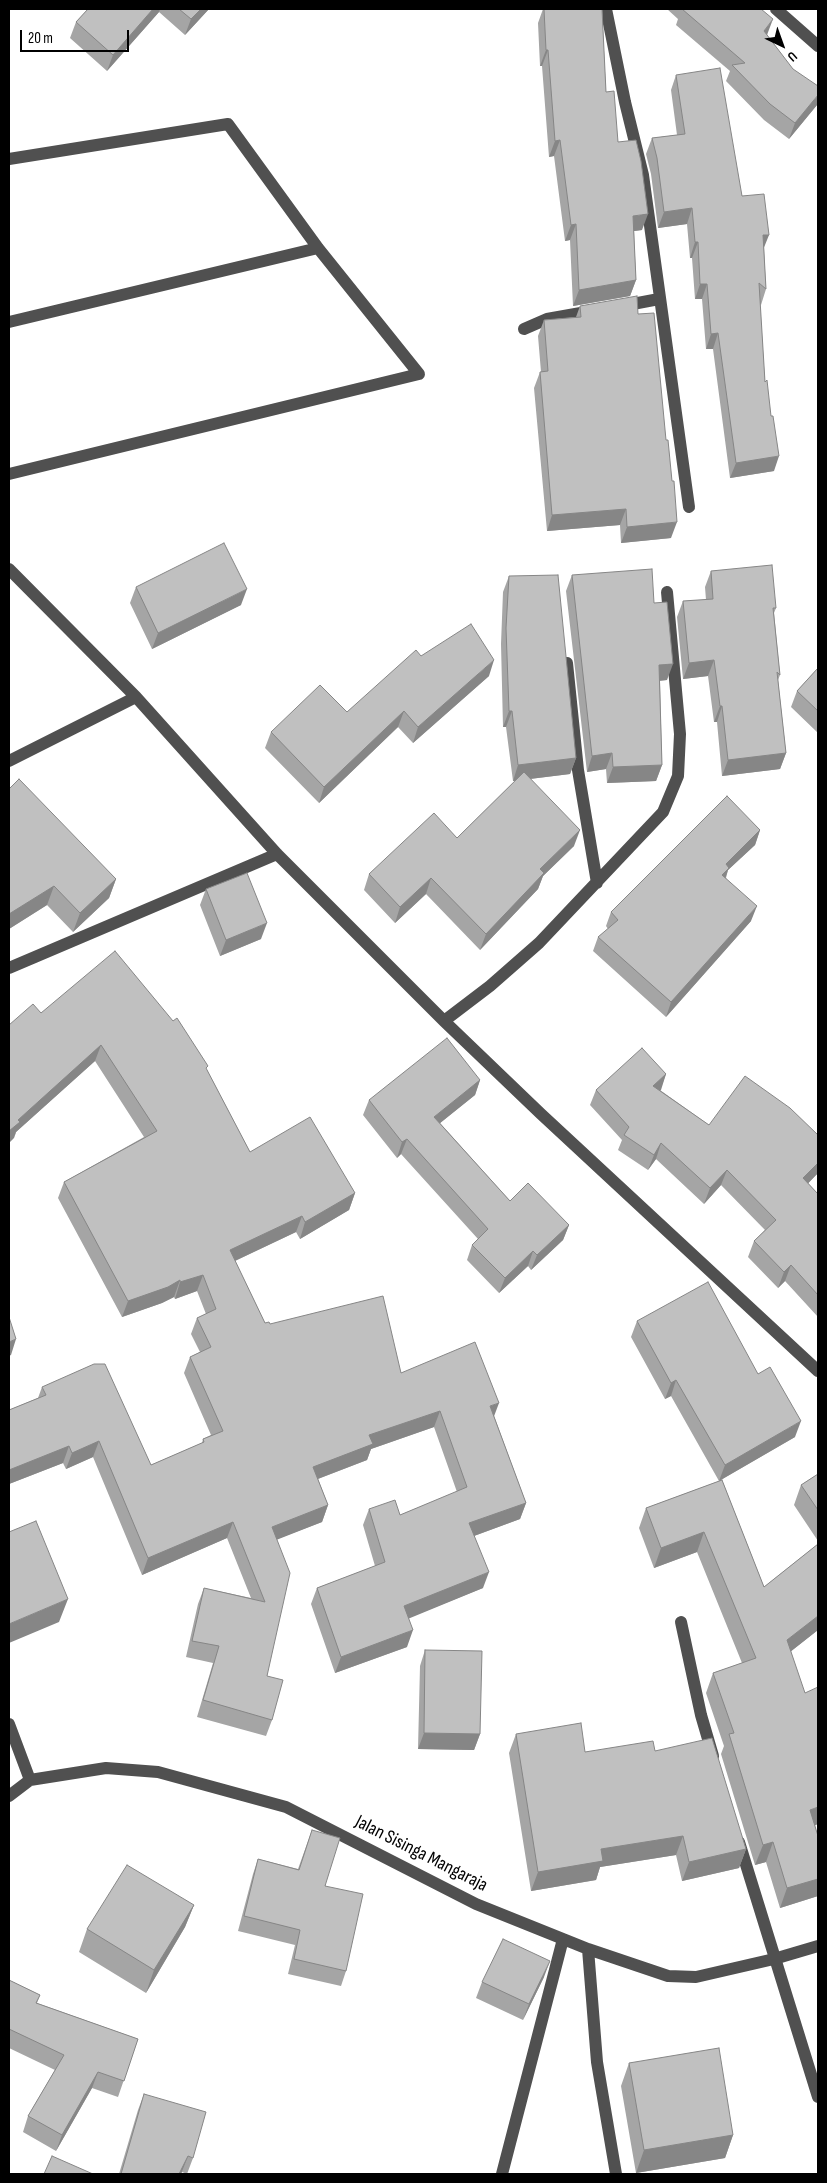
<!DOCTYPE html>
<html>
<head>
<meta charset="utf-8">
<style>
  body { margin:0 }
  #map { position:relative; width:827px; height:2183px; overflow:hidden; background:#fff; font-family:"Sofia Sans Condensed",sans-serif }
  canvas { display:block }
  .frame { position:absolute; inset:0; border:10px solid #000; pointer-events:none }
  .north { position:absolute; left:757px; top:20px; width:50px; height:50px; -webkit-text-stroke:4px #fff; paint-order:stroke; rotate:138deg; font-size:14px; font-weight:700; line-height:20px; text-align:center; color:#000 }
  .north::after { content:''; display:block; margin:auto; width:18px; height:22px; background:#000; clip-path:polygon(50% 0,100% 100%,50% 72%,0 100%) }
  .scale { position:absolute; left:20px; top:30px; width:109px; height:22px; box-sizing:border-box; border:2px solid #000; border-top:0; padding-left:6px; font-size:15px; line-height:18px; white-space:nowrap; color:#000; -webkit-text-stroke:4px #fff; paint-order:stroke }
</style>
</head>
<body>
<div id="map">
<canvas width="827" height="2183"></canvas>
<div class="frame"></div>
<div class="north">U</div>
<div class="scale">20 m</div>
</div>
<script>
const ctx = document.querySelector('canvas').getContext('2d');
ctx.lineJoin = 'round';
const shape = rows => new Path2D(rows.map(r => 'M' + r).join(''));
function stroke(path, color, width, dash) { ctx.strokeStyle = color; ctx.lineWidth = width; ctx.lineCap = dash ? 'butt' : 'round'; ctx.setLineDash(dash || []); ctx.stroke(path); }
function fill(path, color) { ctx.fillStyle = color; ctx.fill(path, 'evenodd'); }
function write(font, color, halo, rows, align = 'center') {
  ctx.font = font + ' "Sofia Sans Condensed",sans-serif'; ctx.lineWidth = 4; ctx.setLineDash([]); ctx.textBaseline = 'middle'; ctx.strokeStyle = halo; ctx.fillStyle = color; for (const [text, x, y, turn = 0] of rows) {
    ctx.save(); ctx.translate(x, y); ctx.rotate((+turn || 0) * Math.PI / 180); ctx.textAlign = isNaN(turn) ? turn : align; if (halo) ctx.strokeText(text, 0, 0); ctx.fillText(text, 0, 0); ctx.restore();
  }
}
stroke(shape([
  [606,9,625,102,643,175,689,507],
  [776,9,818,46],
  [9,159,228,124,318,248,419,374,9,474],
  [622,306,659,299],
  [9,322,318,248],
  [524,329,547,319,592,311],
  [9,569,136,697,277,854,444,1021,541,1114,818,1371],
  [567,663,578,770,597,883],
  [9,761,136,697],
  [9,968,277,854],
  [444,1021,490,986,539,943,663,812,678,776,680,734,667,592],
  [681,1622,701,1715,713,1756],
  [9,1724,30,1780],
  [9,1796,30,1780,106,1768,158,1772,286,1807,476,1904,588,1949,668,1976,696,1977,774,1959,818,1946],
  [739,1842,818,2097],
  [588,1949,597,2062,616,2174],
  [502,2174,563,1939]
]), '#505050', 12);
fill(shape([
  [88,9,209,9,185,35,159,12,107,71,70,38,76,22],
  [543,9,602,9,606,92,618,142,642,230,634,231,636,280,630,296,573,306,570,240,565,241,554,156,549,157,542,66,540,66,538,23],
  [667,9,761,9,767,35,817,105,789,139,764,120,726,81,730,71,676,25,678,19],
  [676,75,742,196,764,248,766,289,761,305,760,304,765,382,774,471,730,478,713,349,706,349,702,299,695,299,692,258,690,258,687,224,658,228,651,174,646,154,652,138,677,135,671,90],
  [580,306,638,314,671,538,621,543,620,525,547,531,534,388,540,372,541,372,538,336,544,320,576,317],
  [711,571,776,608,774,613,780,675,778,680,786,753,780,769,722,776,717,722,714,722,708,676,683,679,677,617,683,601,706,600,705,587],
  [572,575,654,603,667,680,660,681,662,765,656,781,607,783,606,769,587,772,566,591],
  [509,576,576,758,570,774,530,779,574,846,543,876,538,889,480,950,426,894,395,923,364,890,369,874,457,838,515,781,513,781,506,727,503,727,501,644,503,592],
  [136,587,241,605,152,649,130,603],
  [421,656,489,676,413,743,398,727,319,803,265,748,271,732,347,712],
  [818,668,818,733,791,707,797,691],
  [9,789,116,879,109,898,73,932,47,905,9,929],
  [760,830,755,845,728,870,726,878,751,921,666,1017,593,951,598,937,608,929,606,926,611,912],
  [206,889,261,939,220,956,200,905],
  [41,1013,207,1070,250,1152,355,1193,349,1210,300,1239,296,1232,235,1261,265,1323,270,1324,401,1373,494,1416,526,1503,520,1519,474,1536,483,1588,408,1618,407,1647,335,1673,311,1604,317,1588,375,1566,363,1525,369,1509,400,1515,457,1492,434,1427,371,1449,367,1460,318,1479,328,1505,322,1522,277,1539,267,1676,272,1720,266,1736,197,1717,213,1663,186,1657,198,1604,204,1588,251,1598,227,1538,142,1575,93,1457,66,1469,63,1463,9,1484,9,1410,38,1398,42,1387,151,1465,202,1443,203,1439,211,1435,184,1373,190,1357,200,1352,191,1334,197,1318,206,1314,197,1291,175,1299,174,1297,162,1303,122,1317,58,1198,64,1182,144,1137,95,1061,16,1132,14,1138],
  [666,1074,660,1090,709,1125,818,1135,818,1173,808,1183,818,1194,818,1317,785,1281,778,1288,748,1257,754,1241,765,1230,721,1185,704,1204,656,1159,648,1170,618,1150,622,1140,590,1105,596,1090],
  [480,1080,475,1095,440,1123,510,1201,569,1225,563,1240,531,1270,528,1266,499,1293,467,1260,472,1245,478,1239,401,1154,397,1158,363,1115,369,1100],
  [637,1321,795,1437,719,1481,671,1396,665,1399,631,1337],
  [818,1474,818,1541,794,1505,801,1485],
  [722,1480,764,1587,818,1544,818,1630,791,1651,815,1826,818,1836,818,1896,780,1908,766,1862,755,1865,721,1754,724,1746,706,1693,713,1673,742,1663,697,1552,654,1568,639,1528,646,1508],
  [425,1650,480,1734,474,1750,418,1749,420,1666],
  [516,1734,585,1752,655,1751,746,1849,739,1868,682,1881,676,1855,600,1867,596,1880,531,1891,509,1753],
  [312,1830,346,1971,341,1986,288,1974,295,1945,238,1931,253,1874,258,1859,298,1869],
  [194,1905,185,1927,146,1993,79,1952,87,1929],
  [544,1977,523,2020,476,1998,482,1982],
  [9,1980,40,1995,37,2003,138,2039,118,2097,92,2088,56,2151,23,2132,28,2116,55,2070,9,2048],
  [629,2063,733,2135,725,2158,636,2173,621,2086],
  [144,2094,193,2158,187,2174,182,2172,181,2174,119,2174,138,2110]
]), '#a5a5a5');
fill(shape([
  [153,9,160,9,159,12,107,71,113,55],
  [201,9,209,9,185,35,191,19],
  [773,19,767,35,764,31],
  [546,50,548,50,542,66,540,66],
  [818,95,818,102,817,105,789,139,795,123],
  [560,140,554,156,549,157,555,141],
  [692,208,687,224,658,228,664,212],
  [648,214,642,230,627,232,633,216],
  [576,224,570,240,565,241,571,225],
  [763,235,769,235,763,250],
  [695,242,698,242,692,258,690,258],
  [636,280,630,296,573,306,579,290],
  [700,284,707,284,702,299,695,299],
  [718,333,713,349,706,349,711,334],
  [779,456,774,471,730,478,736,463],
  [626,509,620,525,547,531,552,515],
  [677,522,671,538,621,543,627,527],
  [247,589,241,605,152,649,158,633],
  [494,660,489,676,413,743,418,727],
  [714,660,708,676,683,679,689,663],
  [673,664,667,680,653,681,659,665],
  [720,706,722,706,717,722,714,722],
  [404,711,398,727,319,803,324,787],
  [509,711,512,711,506,727,503,727],
  [612,753,606,769,587,772,592,756],
  [786,753,780,769,722,776,728,760],
  [576,758,570,774,513,781,518,765],
  [662,765,656,781,607,783,613,767],
  [580,830,574,846,543,876,538,889,480,950,486,934,540,869],
  [760,830,755,845,728,870,724,882,717,889,726,864],
  [431,878,426,894,395,923,400,907],
  [116,879,109,898,73,932,80,913],
  [54,886,47,905,9,929,9,914],
  [757,906,751,921,666,1017,671,1002],
  [267,923,261,939,220,956,226,940],
  [101,1045,95,1061,16,1132,14,1138,9,1143,9,1131,18,1120],
  [666,1074,661,1090,648,1101,653,1086],
  [480,1080,475,1095,429,1132,434,1117],
  [407,1139,401,1154,397,1158,402,1142],
  [661,1143,656,1159,648,1170,654,1155],
  [818,1163,818,1173,798,1194,803,1178],
  [727,1170,721,1185,704,1204,710,1188],
  [355,1193,349,1210,300,1239,305,1222],
  [302,1216,296,1232,224,1266,230,1250],
  [569,1225,563,1240,531,1270,537,1255],
  [533,1251,528,1266,499,1293,505,1278],
  [791,1265,785,1281,778,1288,784,1272],
  [203,1275,197,1291,175,1299,180,1282],
  [180,1280,174,1297,162,1303,122,1317,128,1301],
  [16,1339,11,1355,9,1356,9,1342],
  [676,1380,671,1396,665,1399,671,1383],
  [499,1403,493,1419,490,1406],
  [440,1411,434,1427,371,1449,367,1460,307,1483,313,1467,369,1435],
  [801,1421,795,1437,719,1481,725,1465],
  [99,1441,93,1457,66,1469,72,1453],
  [69,1446,63,1463,9,1484,9,1470],
  [526,1503,520,1519,463,1540,469,1523],
  [328,1505,322,1522,266,1544,272,1527],
  [233,1522,227,1538,142,1575,148,1558],
  [704,1532,697,1552,654,1568,661,1548],
  [489,1572,483,1588,398,1623,404,1606],
  [68,1599,59,1622,9,1643,9,1624],
  [818,1616,818,1630,780,1660,787,1640],
  [413,1630,407,1647,335,1673,341,1657],
  [424,1733,480,1734,474,1750,418,1749],
  [818,1807,818,1824,803,1831,810,1810],
  [683,1836,676,1855,600,1867,596,1880,531,1891,538,1872,601,1849],
  [773,1842,766,1862,755,1865,763,1845],
  [746,1849,739,1868,682,1881,689,1862],
  [818,1879,818,1896,780,1908,787,1888],
  [194,1905,185,1927,146,1993,154,1970],
  [550,1961,544,1977,523,2020,529,2004],
  [98,2072,92,2088,56,2151,62,2135],
  [733,2135,725,2158,636,2173,644,2150],
  [188,2156,181,2174,179,2174]
]), '#868686');
const building = shape([
  [88,9,153,9,113,55,76,22,88,9],
  [179,9,201,9,191,19,179,9],
  [544,9,602,9,606,92,614,91,618,142,636,140,641,161,648,214,633,216,636,280,579,290,576,224,571,225,560,140,555,141,548,50,546,50,544,9],
  [682,9,761,9,773,19,764,31,793,69,818,86,818,95,795,123,770,104,732,65,745,63,682,9],
  [720,68,742,196,764,194,769,235,763,235,766,289,759,283,765,382,767,380,771,416,773,416,779,456,736,463,718,333,711,334,707,284,700,284,698,242,695,242,692,208,664,212,657,158,652,138,685,134,676,75,720,68],
  [637,296,638,314,654,313,666,440,668,440,672,481,674,481,677,522,627,527,626,509,552,515,540,372,548,371,544,320,581,317,580,306,637,296],
  [224,543,247,589,158,633,136,587,224,543],
  [772,565,776,608,773,608,780,675,777,672,786,753,728,760,722,706,720,706,714,660,689,663,683,601,713,599,711,571,772,565],
  [652,569,654,603,667,602,673,664,659,665,662,765,613,767,612,753,592,756,572,575,652,569],
  [558,575,576,758,518,765,512,711,509,711,506,628,509,576,558,575],
  [471,624,494,660,418,727,404,711,324,787,271,732,320,685,347,712,416,650,421,656,471,624],
  [818,668,818,711,797,691,818,668],
  [524,772,580,830,540,869,544,873,486,934,431,878,400,907,369,874,434,813,457,838,524,772],
  [19,779,116,879,80,913,54,886,9,914,9,789,19,779],
  [727,796,760,830,726,864,729,868,722,875,757,906,671,1002,598,937,618,920,611,912,727,796],
  [247,873,267,923,226,940,206,889,247,873],
  [115,951,173,1021,177,1018,208,1066,206,1068,250,1152,310,1117,355,1193,305,1222,302,1216,230,1250,265,1323,269,1322,270,1324,383,1296,401,1373,475,1342,499,1403,490,1406,526,1503,469,1523,489,1572,404,1606,413,1630,341,1657,317,1588,385,1562,369,1509,395,1500,400,1515,467,1487,440,1411,369,1435,373,1444,313,1467,328,1505,272,1527,290,1573,267,1676,283,1680,272,1720,203,1700,219,1646,192,1641,204,1588,265,1602,233,1522,148,1558,99,1441,72,1453,69,1446,9,1470,9,1410,46,1395,42,1387,94,1364,105,1364,151,1465,204,1442,203,1439,223,1431,190,1357,211,1347,197,1318,216,1309,203,1275,180,1282,180,1280,168,1287,128,1301,64,1182,157,1131,101,1045,18,1120,20,1122,9,1131,9,1025,33,1004,41,1013,115,951],
  [447,1038,480,1080,434,1117,510,1201,528,1183,569,1225,537,1255,533,1251,505,1278,472,1245,488,1229,407,1139,402,1142,369,1100,447,1038],
  [642,1048,666,1074,653,1086,709,1125,745,1076,790,1108,818,1135,818,1163,803,1178,818,1194,818,1295,791,1265,784,1272,754,1241,776,1220,727,1170,710,1188,661,1143,654,1155,624,1135,629,1127,596,1090,642,1048],
  [708,1282,758,1374,770,1367,801,1421,725,1465,676,1380,671,1383,637,1321,708,1282],
  [9,1317,16,1339,9,1342,9,1317],
  [818,1474,818,1510,801,1485,818,1474],
  [722,1480,764,1587,818,1544,818,1616,787,1640,805,1693,818,1687,818,1807,810,1810,818,1836,818,1879,787,1888,773,1842,763,1845,729,1734,734,1733,713,1673,756,1658,704,1532,661,1548,646,1508,722,1480],
  [36,1521,68,1599,9,1624,9,1532,36,1521],
  [425,1650,482,1651,480,1734,424,1733,425,1650],
  [581,1723,585,1752,653,1741,655,1751,712,1738,746,1849,689,1862,683,1836,601,1849,603,1861,538,1872,516,1734,581,1723],
  [312,1830,340,1838,325,1886,363,1894,346,1971,294,1959,300,1930,244,1916,258,1859,299,1870,312,1830],
  [127,1865,194,1905,154,1970,87,1929,127,1865],
  [503,1939,550,1961,529,2004,482,1982,503,1939],
  [9,1980,40,1995,36,2003,138,2039,124,2081,98,2072,62,2135,28,2116,64,2055,9,2029,9,1980],
  [719,2048,733,2135,644,2150,629,2063,719,2048],
  [144,2094,206,2112,193,2158,188,2156,179,2174,121,2174,144,2094],
  [52,2156,93,2174,44,2174,52,2156]
]);
fill(building, '#c0c0c0');
stroke(building, '#868686', 1);
write('19px', '#000', '#fff', [
  ["Jalan Sisinga Mangaraja",421,1854,27]
]);
</script>
</body>
</html>
